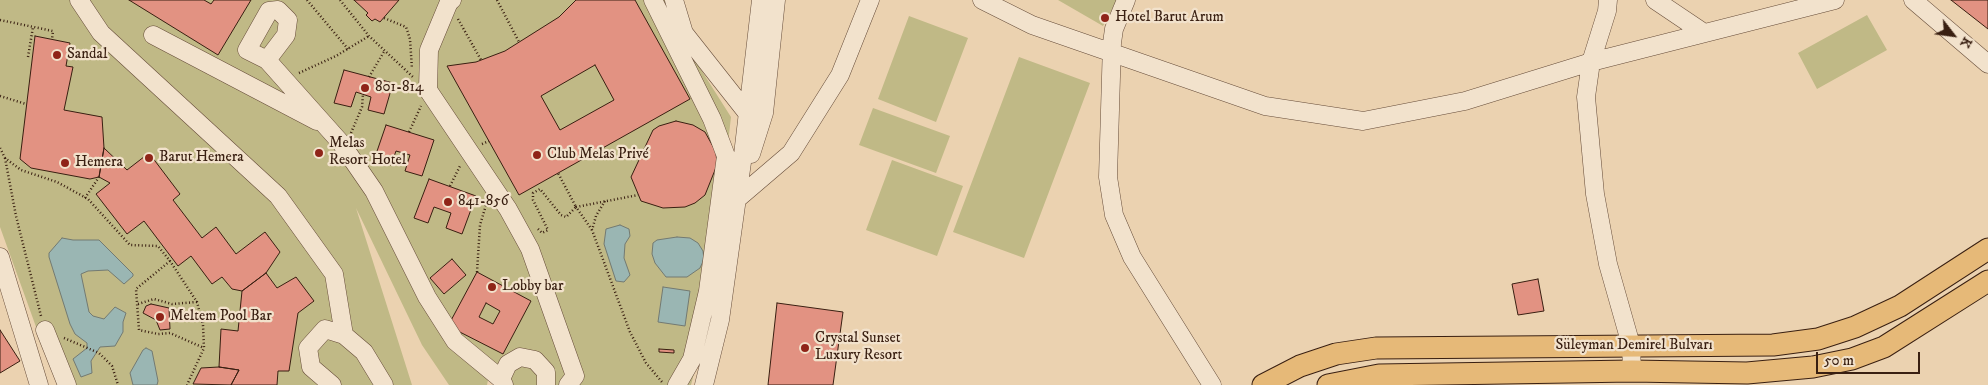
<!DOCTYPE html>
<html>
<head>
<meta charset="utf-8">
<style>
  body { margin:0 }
  #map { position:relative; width:1988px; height:385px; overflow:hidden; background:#ebd2b0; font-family:"IM FELL DW Pica",serif }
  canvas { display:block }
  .north { position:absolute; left:1928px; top:10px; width:50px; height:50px; -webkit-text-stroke:4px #f2e2cc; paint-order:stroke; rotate:120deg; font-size:14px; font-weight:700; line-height:20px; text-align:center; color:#391f11 }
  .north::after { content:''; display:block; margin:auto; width:18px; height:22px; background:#391f11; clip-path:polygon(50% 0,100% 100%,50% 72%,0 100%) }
  .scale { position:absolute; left:1816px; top:352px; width:104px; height:22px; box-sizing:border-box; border:2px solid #391f11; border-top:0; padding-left:6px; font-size:15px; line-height:18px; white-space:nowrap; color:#391f11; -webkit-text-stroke:4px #f2e2cc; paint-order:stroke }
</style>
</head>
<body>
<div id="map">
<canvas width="1988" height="385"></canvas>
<div class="north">K</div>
<div class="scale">50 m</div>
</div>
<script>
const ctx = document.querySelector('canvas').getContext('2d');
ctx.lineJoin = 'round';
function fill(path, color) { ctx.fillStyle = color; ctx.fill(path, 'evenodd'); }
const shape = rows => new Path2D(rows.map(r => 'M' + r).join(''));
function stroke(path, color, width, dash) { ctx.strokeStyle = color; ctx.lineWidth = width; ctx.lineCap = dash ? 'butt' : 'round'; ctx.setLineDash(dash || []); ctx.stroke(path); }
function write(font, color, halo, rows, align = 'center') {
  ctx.font = font + ' "IM FELL DW Pica",serif'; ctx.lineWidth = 4.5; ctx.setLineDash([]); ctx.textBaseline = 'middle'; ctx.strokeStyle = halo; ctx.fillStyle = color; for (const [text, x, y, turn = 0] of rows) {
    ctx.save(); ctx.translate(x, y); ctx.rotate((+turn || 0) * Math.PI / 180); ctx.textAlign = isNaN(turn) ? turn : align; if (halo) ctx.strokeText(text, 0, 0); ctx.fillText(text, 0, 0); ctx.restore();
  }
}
fill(shape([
  [0,0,665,0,679,35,731,117,708,319,691,385,506,385,489,375,487,385,449,385,422,345,356,208,412,385,57,385,0,227],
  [1058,0,1117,0,1103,26],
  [1867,15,1887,50,1817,89,1798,53],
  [909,16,968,38,936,122,878,99],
  [1019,57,1090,83,1024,258,953,232],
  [873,108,950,136,936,173,859,145],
  [892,160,963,186,937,256,866,230]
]), '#c0b986');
const water = shape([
  [620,225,629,229,630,236,625,244,624,258,630,275,624,282,616,281,604,244,606,229,620,225],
  [677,237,690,238,698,243,703,251,704,259,700,268,687,277,666,277,655,263,652,254,653,243,657,240,677,237],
  [62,238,73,240,99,240,133,274,133,276,124,284,108,270,88,271,81,274,89,312,93,316,104,319,115,307,126,313,123,322,123,332,115,346,100,347,91,361,92,373,81,377,73,359,87,348,87,343,75,334,70,324,49,257,49,253,62,238],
  [663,287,690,291,685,326,658,322,663,287],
  [146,348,152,351,158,381,157,385,133,385,130,373,143,350,146,348]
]);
fill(water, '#9ab6b3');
stroke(water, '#737a72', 1);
const building = shape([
  [129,0,204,0,211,4,214,0,251,0,218,55,129,0],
  [354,0,399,0,380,22,375,19,372,21,366,15,368,13,354,0],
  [576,0,635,0,690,99,519,195,447,66,476,62,505,51,559,17,576,0],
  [595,65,614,100,560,130,541,96,595,65],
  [1951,0,1988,0,1988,29,1951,0],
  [35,36,70,43,66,66,73,67,64,110,102,117,104,148,99,177,90,179,31,168,20,159,35,36],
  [344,70,393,83,384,114,368,110,371,97,356,92,351,107,334,103,344,70],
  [676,121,693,125,705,132,716,152,717,165,705,195,695,203,685,207,663,208,641,201,631,177,653,130,659,126,676,121],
  [386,125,434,140,422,176,405,171,410,155,396,151,391,165,374,160,386,125],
  [104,148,127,170,149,153,180,194,173,200,202,238,216,227,236,254,265,232,280,252,266,273,242,291,232,289,222,277,212,284,191,256,178,266,144,221,127,234,96,194,110,183,99,177,104,148],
  [429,179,476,196,462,234,446,228,451,213,434,207,428,223,414,218,429,179],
  [452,259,466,275,444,294,430,278,452,259],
  [477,272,531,301,503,354,448,326,477,272],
  [486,303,500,311,493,324,479,317,486,303],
  [266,273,277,288,296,277,314,301,298,313,289,371,278,371,277,385,231,385,239,370,219,367,221,329,238,331,242,291,266,273],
  [1538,279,1544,311,1518,315,1512,284,1538,279],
  [777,303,843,312,833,385,768,385,777,303],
  [151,304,169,308,170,329,160,330,156,320,143,313,146,306,151,304],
  [0,330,20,361,0,373,0,330],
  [659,349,674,350,674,353,659,352,659,349],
  [219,367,239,370,231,385,193,384,201,368,219,367]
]);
fill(building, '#e29282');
stroke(building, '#391f11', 1);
const minor = shape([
  [79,0,101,33,278,196,334,274,344,335],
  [452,0,449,2,429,50,428,90,508,209,530,249,575,376,568,385],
  [653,0,712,119,726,156,708,291,692,359,677,385],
  [674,0,684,33,748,114],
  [982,0,1032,25,1265,106,1363,121,1465,101,1591,62,1607,11,1608,0],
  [1126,0,1114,29,1112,43,1108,177,1114,215,1132,257,1212,385],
  [1655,0,1704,33],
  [1913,0,1988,64],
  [153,35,317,121],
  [267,60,286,35,288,20,278,10,269,11,247,50,267,60,341,143,374,191,427,297,455,341,501,379],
  [751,154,764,113,776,0],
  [736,200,791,153,840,75,870,0],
  [0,257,39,385],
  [45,330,67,385],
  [1632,371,1631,345,1608,264,1595,194,1586,97,1591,62,1835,0],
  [332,385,311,367,308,348,325,329,344,335,364,352,384,385],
  [504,385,501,379,508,364,520,357,535,360,546,372,546,385],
  [704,385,720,320,743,155,761,0]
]);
const major = shape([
  [1263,385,1300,366,1336,354,1376,348,1773,345,1818,339,1855,327,1900,306,1988,249],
  [1328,385,1379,375,1632,371,1747,373,1813,367,1852,359,1884,347,1988,281]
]);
stroke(minor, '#664c39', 19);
stroke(major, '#391f11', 23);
stroke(shape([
  [307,0,348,49],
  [340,0,369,36,413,77],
  [497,0,519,42],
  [384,18,406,27,410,39,412,69],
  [458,19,481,60],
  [0,20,53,31,52,39],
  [28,57,33,27],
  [299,73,336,56,369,36],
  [369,77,385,50],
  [0,96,26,104],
  [409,132,421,106],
  [351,133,362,107,363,94],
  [482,144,489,141],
  [0,148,5,158,21,170,57,182,88,199,130,245,158,246,170,261,197,302,203,325,204,348,187,385],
  [5,158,16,216,41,316],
  [450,186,460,166],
  [85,198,99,177],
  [605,201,596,216,592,230,630,332,646,363,662,382],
  [538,229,542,233,548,230,533,200,533,193,540,189,561,215,566,217,576,207,558,173],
  [592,230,576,207,638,195],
  [170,261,136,289,139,330,158,334,170,333,204,348],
  [477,272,480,225,486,205],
  [138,304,154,299,172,304,197,302],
  [64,338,99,353,112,366,118,385]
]), '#391f11', 2.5, [1, 2.5]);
stroke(minor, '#f2e2cc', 18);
stroke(major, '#e6b978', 21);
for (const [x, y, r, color] of [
  [1105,18,5,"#8f2418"],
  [57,55,5,"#8f2418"],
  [365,88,5,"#8f2418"],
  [319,153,5,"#8f2418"],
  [537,155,5,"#8f2418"],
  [149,158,5,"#8f2418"],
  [65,163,5,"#8f2418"],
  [448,202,5,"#8f2418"],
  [492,287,5,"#8f2418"],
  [160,317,5,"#8f2418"],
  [805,348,5,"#8f2418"]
]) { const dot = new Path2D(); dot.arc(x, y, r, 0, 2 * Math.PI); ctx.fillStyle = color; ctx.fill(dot); stroke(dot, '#f2e2cc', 2); }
write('15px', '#391f11', '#f2e2cc', [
  ["Hotel Barut Arum",1115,18],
  ["Sandal",67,55],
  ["801-814",375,88],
  ["Melas",329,144],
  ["Resort Hotel",329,161],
  ["Club Melas Privé",547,155],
  ["Barut Hemera",159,158],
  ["Hemera",75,163],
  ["841-856",458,202],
  ["Lobby bar",502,287],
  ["Meltem Pool Bar",170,317],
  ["Crystal Sunset",815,339],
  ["Luxury Resort",815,356]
], 'left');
write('15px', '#391f11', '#f2e2cc', [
  ["Süleyman Demirel Bulvarı",1634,346]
]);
</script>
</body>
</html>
